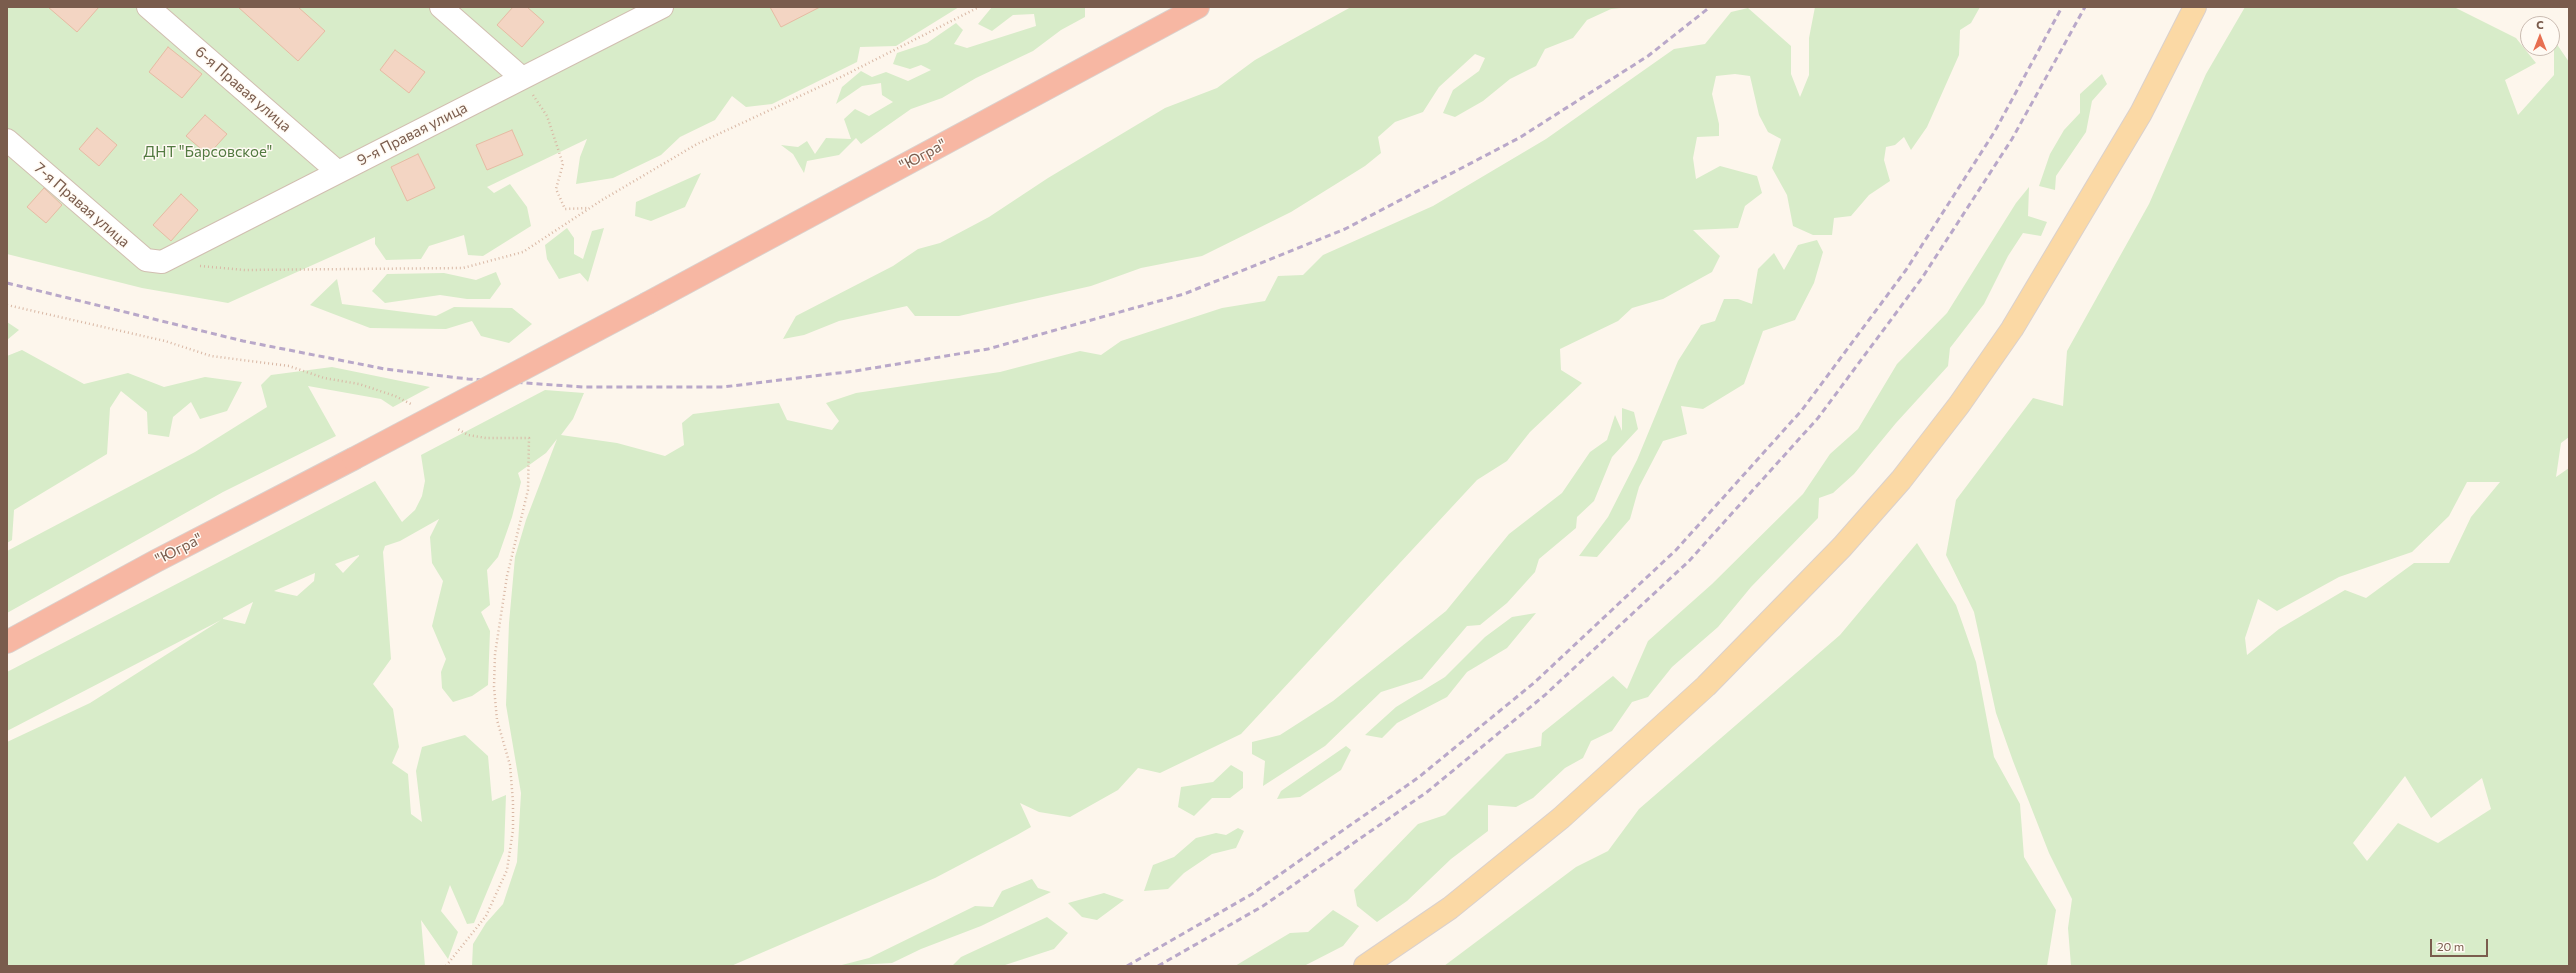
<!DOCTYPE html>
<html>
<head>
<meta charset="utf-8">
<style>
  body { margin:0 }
  #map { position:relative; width:2576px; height:973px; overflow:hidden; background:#fdf6ec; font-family:Commissioner,sans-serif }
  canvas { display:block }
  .frame { position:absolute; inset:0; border:8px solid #7a5c4d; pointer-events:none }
  .north { position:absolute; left:2520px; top:16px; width:40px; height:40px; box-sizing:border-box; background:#fffaf3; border:1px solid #cabbb1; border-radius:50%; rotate:0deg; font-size:11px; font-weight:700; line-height:16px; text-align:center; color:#7a5c4d }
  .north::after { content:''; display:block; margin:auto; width:14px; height:18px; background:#e76f51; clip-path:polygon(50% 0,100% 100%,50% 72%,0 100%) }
  .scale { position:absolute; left:2430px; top:939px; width:58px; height:18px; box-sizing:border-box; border:2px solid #7a5c4d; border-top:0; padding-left:5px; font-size:12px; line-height:14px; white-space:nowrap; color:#7a5c4d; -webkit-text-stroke:3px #fffaf3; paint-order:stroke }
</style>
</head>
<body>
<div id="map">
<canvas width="2576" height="973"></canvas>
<div class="frame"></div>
<div class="north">С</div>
<div class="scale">20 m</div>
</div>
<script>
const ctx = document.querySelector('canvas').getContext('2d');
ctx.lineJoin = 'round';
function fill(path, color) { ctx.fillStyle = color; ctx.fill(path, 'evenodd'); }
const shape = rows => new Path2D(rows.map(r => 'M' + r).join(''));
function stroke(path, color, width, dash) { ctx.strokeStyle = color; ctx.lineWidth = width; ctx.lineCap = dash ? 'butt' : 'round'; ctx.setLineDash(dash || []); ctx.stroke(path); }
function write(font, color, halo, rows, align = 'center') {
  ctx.font = font + ' Commissioner,sans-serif'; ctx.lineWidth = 3; ctx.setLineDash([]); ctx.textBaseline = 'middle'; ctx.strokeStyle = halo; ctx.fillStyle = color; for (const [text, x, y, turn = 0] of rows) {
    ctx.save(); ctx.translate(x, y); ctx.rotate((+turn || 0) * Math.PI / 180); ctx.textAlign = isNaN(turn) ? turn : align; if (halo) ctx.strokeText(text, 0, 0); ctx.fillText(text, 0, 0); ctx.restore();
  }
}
fill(shape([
  [7,7,959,7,896,46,860,47,857,62,772,104,746,107,732,96,715,120,680,137,661,155,613,178,576,184,580,157,587,139,487,187,494,193,510,184,527,207,531,226,483,256,468,255,464,235,429,246,421,259,386,260,375,244,375,237,228,303,142,288,7,254],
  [992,7,1085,7,1085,17,1061,30,1033,51,976,78,942,98,911,109,861,144,856,138,839,155,807,161,804,173,793,154,781,145,798,147,807,141,815,154,826,138,851,139,844,119,855,109,869,116,893,102,882,95,881,83,862,86,836,104,842,87,861,71,872,77,886,72,908,81,931,70,921,65,910,69,893,64,897,53,927,43,956,23,963,30,954,44,967,48,1036,26,1034,14,1013,15,992,31,978,24],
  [1351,7,1631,7,1611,9,1587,20,1573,38,1545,49,1536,66,1510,79,1483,101,1455,117,1443,113,1453,90,1479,71,1485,58,1475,54,1439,87,1423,112,1395,122,1378,137,1381,153,1365,166,1291,212,1202,256,1141,268,1091,286,959,316,915,316,907,306,839,321,804,335,783,339,796,316,893,266,918,249,940,243,989,217,1048,178,1165,108,1217,88,1255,60],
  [1815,7,1980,7,1971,23,1960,30,1959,55,1927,127,1911,150,1904,137,1895,145,1886,147,1884,160,1890,181,1869,195,1851,216,1834,218,1832,235,1813,235,1793,226,1787,195,1772,168,1781,139,1768,132,1759,115,1750,76,1735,74,1716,76,1712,94,1719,124,1719,136,1697,137,1693,158,1696,179,1720,166,1757,176,1762,193,1745,206,1738,228,1693,230,1720,256,1712,272,1663,299,1632,308,1618,321,1560,349,1561,370,1582,383,1530,432,1507,461,1477,480,1241,734,1160,773,1138,768,1118,790,1070,817,1039,812,1020,803,1031,827,1017,835,935,878,731,966,472,966,473,944,486,923,503,904,517,862,521,793,506,705,509,623,515,557,526,520,557,439,546,453,518,473,521,482,512,517,498,557,487,570,490,605,481,612,490,631,488,685,472,696,453,702,442,688,441,672,446,659,432,626,443,581,432,563,430,537,439,519,400,541,385,546,383,552,391,659,373,684,393,709,399,747,392,763,408,774,411,814,422,822,416,771,422,747,465,735,488,756,492,801,506,795,504,851,474,923,467,924,450,885,441,911,458,932,448,959,421,920,425,966,7,966,7,742,90,703,221,620,7,731,7,672,375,481,402,522,415,510,422,496,425,481,421,455,545,390,584,393,573,419,561,435,617,443,665,456,684,445,682,423,693,414,779,403,787,420,832,430,839,421,826,403,856,393,1000,372,1080,351,1101,355,1121,341,1222,308,1265,301,1278,276,1303,275,1323,255,1433,206,1546,139,1674,49,1705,44,1731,12,1748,8,1791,46,1791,74,1800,97,1809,75,1809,38],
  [359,556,343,573,335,564,359,555],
  [315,573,314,581,297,596,274,591],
  [253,602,245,624,223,619,223,618],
  [2245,7,2454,7,2516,38,2536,63,2505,80,2518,115,2554,75,2554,40,2569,62,2569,437,2561,443,2556,477,2569,468,2569,966,2071,966,2068,928,2072,899,2049,853,2013,761,1996,713,1974,612,1946,555,1956,500,2033,398,2063,406,2067,351,2149,204,2206,74],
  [2467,482,2500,482,2471,517,2449,563,2414,563,2366,598,2345,590,2279,629,2247,655,2245,638,2258,599,2277,611,2339,577,2412,552,2449,516],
  [2405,776,2431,818,2482,778,2491,809,2438,843,2398,823,2367,861,2353,843],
  [2102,74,2107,84,2092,101,2086,132,2056,176,2055,190,2039,186,2050,154,2064,130,2080,113,2080,94],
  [701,173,685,207,651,221,635,216,636,202],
  [2029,187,2028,216,2047,222,2041,236,2023,233,2008,256,1984,304,1950,348,1948,366,1896,423,1854,474,1833,493,1819,498,1818,518,1751,587,1718,627,1672,667,1648,697,1632,702,1612,731,1591,741,1583,758,1565,768,1533,798,1516,807,1488,805,1488,831,1451,859,1407,901,1377,922,1357,906,1354,890,1418,824,1445,815,1506,754,1541,746,1542,733,1613,676,1627,689,1648,641,1712,584,1803,494,1830,454,1858,429,1897,364,1947,313,2016,203],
  [567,228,574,238,574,254,583,259,592,231,604,228,588,282,580,273,559,279,547,259,545,245],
  [1817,240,1823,252,1814,283,1795,320,1763,331,1744,384,1703,409,1681,406,1687,434,1663,441,1639,487,1630,519,1597,557,1579,556,1608,517,1637,460,1678,361,1701,325,1715,321,1724,299,1738,299,1752,304,1758,269,1774,253,1784,270,1798,245],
  [496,272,501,284,490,299,467,299,440,295,385,303,372,291,387,274,444,273,476,280],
  [337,279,342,304,436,316,454,307,512,308,532,324,509,343,481,336,472,321,446,329,370,328,310,305],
  [7,322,19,330,7,340],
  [22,350,84,384,128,373,164,387,205,377,242,382,227,411,200,419,191,402,173,417,169,437,148,434,147,412,121,391,110,408,107,454,14,510,12,540,7,543,7,356],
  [332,367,430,387,393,407,381,399,308,386,336,436,223,492,7,613,7,551,195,452,267,407,261,385,271,375],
  [1622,408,1634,412,1638,429,1612,457,1594,501,1577,517,1576,528,1539,559,1535,572,1507,603,1480,625,1467,626,1422,679,1381,692,1325,746,1263,786,1265,761,1252,754,1252,742,1280,735,1333,701,1446,611,1509,534,1562,493,1590,452,1607,440,1615,415,1622,431],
  [1917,543,1956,605,1976,662,1994,757,2020,804,2024,857,2056,910,2047,966,1444,966,1576,867,1608,851,1639,809,1840,635],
  [1536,613,1507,648,1467,672,1447,697,1397,723,1382,738,1365,735,1396,707,1445,677,1485,637,1512,617],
  [1346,746,1351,750,1341,770,1300,797,1277,799,1281,791],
  [1231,765,1243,772,1243,788,1230,798,1212,798,1194,816,1178,807,1181,787,1213,782],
  [1238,828,1244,831,1236,848,1212,854,1184,873,1168,889,1144,891,1153,865,1174,857,1196,838,1216,833,1226,835],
  [1032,879,1038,888,1051,892,981,926,921,949,892,963,838,966,869,958,975,906,993,907,1002,891],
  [1104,893,1124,900,1097,920,1082,917,1068,903],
  [1333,910,1359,926,1343,946,1304,966,1235,966,1290,933,1308,932],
  [1047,917,1068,933,1054,949,1002,966,952,966,961,957]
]), '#d8ecc9');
const building = shape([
  [48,7,99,7,77,32,48,7],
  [238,7,298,7,325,31,298,61,238,7],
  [513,7,527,7,544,22,522,47,497,25,513,7],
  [770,7,820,7,781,27,770,7],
  [168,47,202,74,182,98,149,72,168,47],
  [395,50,425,72,409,93,380,70,395,50],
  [205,115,227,134,208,155,186,136,205,115],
  [97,128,117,145,99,166,79,149,97,128],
  [512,130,523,155,487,170,476,145,512,130],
  [418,154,435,188,407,201,391,167,418,154],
  [44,188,62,205,46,223,27,207,44,188],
  [181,194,198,210,171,241,153,225,181,194]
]);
fill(building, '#f3d5c3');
stroke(building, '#e6bba3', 1);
const minor = shape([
  [148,7,338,172],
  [441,7,522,78],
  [7,140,146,260,162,262,662,7]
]);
const major = shape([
  [1365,966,1450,908,1561,818,1706,686,1842,547,1901,480,1959,405,2012,329,2141,113,2195,7]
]);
const highway = shape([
  [648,303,1198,7],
  [7,642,156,561,353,459]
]);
stroke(minor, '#d1beb0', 24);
stroke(major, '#dad1cd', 24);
stroke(highway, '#dad1cd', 24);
stroke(shape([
  [533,95,547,116,563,164,556,189,565,209,589,208],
  [200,266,245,270,463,268,523,252,602,200,697,144,843,76,979,7],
  [7,305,165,341,211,356,289,366,324,378,359,384,395,396,411,404],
  [446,966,486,916,507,870,513,830,513,802,510,765,497,720,494,687,495,654,507,576,528,490,529,438,486,438,468,435,456,428]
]), '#d9b8a5', 2.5, [1, 3]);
stroke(minor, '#fff', 22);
stroke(major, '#fbd9a5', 22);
stroke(highway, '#f7b7a3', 22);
stroke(shape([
  [7,283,243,341,385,369,468,379,583,387,723,387,855,371,988,349,1184,294,1345,229,1519,138,1648,56,1710,7],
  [1127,966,1252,894,1419,777,1535,682,1676,550,1802,410,1906,270,1995,131,2062,7],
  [1158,966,1263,906,1427,792,1545,695,1689,561,1818,418,1922,278,2012,139,2085,7]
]), '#b9a8c9', 3, [6, 4]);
const highwayBridge = shape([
  [353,459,648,303]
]);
stroke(highwayBridge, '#dad1cd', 24, []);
stroke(highwayBridge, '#f7b7a3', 22);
write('15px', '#7a5c4d', '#fffaf3', [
  ["6-я Правая улица",243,89,41],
  ["9-я Правая улица",412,134,-27],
  ["\"Югра\"",923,155,-28],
  ["7-я Правая улица",82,205,41],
  ["\"Югра\"",179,549,-27]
]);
write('15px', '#537a41', '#fffaf3', [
  ["ДНТ \"Барсовское\"",208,152]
]);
</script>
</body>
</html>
